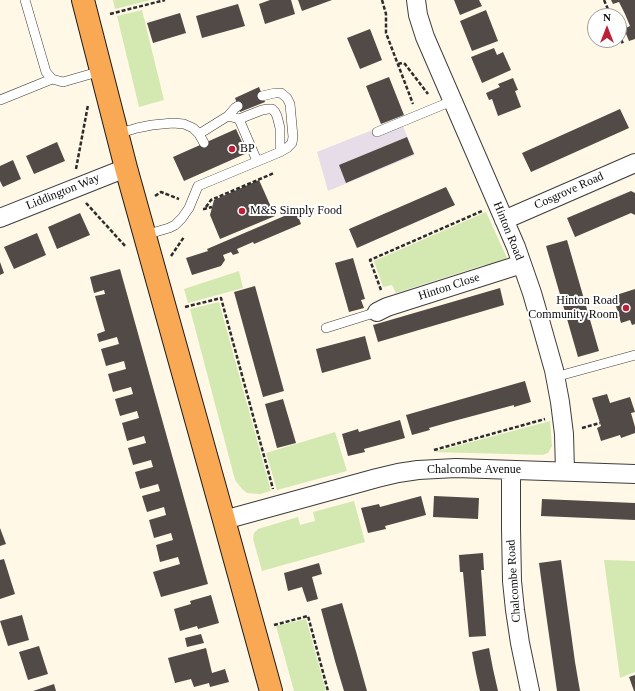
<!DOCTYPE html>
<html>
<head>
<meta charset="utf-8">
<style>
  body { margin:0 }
  #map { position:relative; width:635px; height:691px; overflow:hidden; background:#fff8e6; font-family:"Times New Roman",serif }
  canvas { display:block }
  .north { position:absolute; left:587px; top:8px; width:40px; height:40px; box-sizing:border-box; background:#fff; border:1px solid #9d9d9d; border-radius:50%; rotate:0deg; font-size:11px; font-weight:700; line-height:16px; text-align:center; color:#0a0a0a }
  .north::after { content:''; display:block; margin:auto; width:14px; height:18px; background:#ba2136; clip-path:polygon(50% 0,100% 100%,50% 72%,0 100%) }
</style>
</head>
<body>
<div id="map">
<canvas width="635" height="691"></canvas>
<div class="north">N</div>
</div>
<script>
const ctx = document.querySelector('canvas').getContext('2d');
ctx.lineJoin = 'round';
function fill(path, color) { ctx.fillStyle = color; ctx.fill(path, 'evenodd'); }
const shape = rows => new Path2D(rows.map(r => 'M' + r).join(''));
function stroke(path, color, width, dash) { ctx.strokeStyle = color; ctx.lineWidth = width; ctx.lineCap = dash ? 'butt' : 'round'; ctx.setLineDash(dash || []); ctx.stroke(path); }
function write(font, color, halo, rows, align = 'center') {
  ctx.font = font + ' "Times New Roman",serif'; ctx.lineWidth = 4; ctx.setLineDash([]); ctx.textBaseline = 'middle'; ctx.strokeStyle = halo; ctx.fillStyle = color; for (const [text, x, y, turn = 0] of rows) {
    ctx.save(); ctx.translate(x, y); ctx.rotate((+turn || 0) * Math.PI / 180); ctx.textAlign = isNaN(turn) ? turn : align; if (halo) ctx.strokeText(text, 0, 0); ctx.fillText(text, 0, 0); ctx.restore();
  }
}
fill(shape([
  [400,119,415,155,328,191,317,152]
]), '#e7dde9');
fill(shape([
  [113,0,151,0,115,9],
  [142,10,164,100,139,107,117,16],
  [486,212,507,258,506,260,495,269,484,265,396,293,392,285,383,287,374,261],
  [239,271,243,288,188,303,184,289],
  [219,302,271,491,260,494,247,493,242,489,235,480,190,309],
  [550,421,552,446,548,453,543,455,434,452],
  [335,432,347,471,277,490,266,453],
  [354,501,365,542,262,571,253,539,254,533,258,529,298,517,300,525,315,521,313,512],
  [604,560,635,561,635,672,620,678],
  [306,619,326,691,294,691,276,626]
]), '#d3e9b1');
fill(shape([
  [270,0,291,0,295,14,265,24,259,4],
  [298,0,332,0,302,11],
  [454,0,479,0,482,6,460,15],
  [611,0,635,0,635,39,629,41,624,29,630,26,625,14,619,2,613,4],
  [238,4,245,26,202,38,196,16],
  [486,10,498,41,472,51,460,21],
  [180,13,186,33,153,43,147,23],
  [370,29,382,60,360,69,347,38],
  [494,48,497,55,503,52,511,70,482,83,471,57],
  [389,77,404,115,381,124,366,86],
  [513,78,518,90,515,91,521,107,498,116,492,99,489,100,486,93,500,87,498,84],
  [259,87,265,102,240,112,235,98],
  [620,109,629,128,531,172,522,153],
  [236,129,247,153,184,181,173,157],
  [407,137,414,154,346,183,339,165],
  [57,142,65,161,34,174,26,156],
  [13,160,21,179,3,187,0,181,0,166],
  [259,180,275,216,220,239,210,215,214,200],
  [446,187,455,205,357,248,349,229],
  [631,191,635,193,635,215,631,213,575,237,567,218],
  [296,211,301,224,254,244,253,242,237,249,239,253,233,255,231,252,223,255,225,260,221,266,192,275,186,258,208,251,207,249],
  [80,213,90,235,57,249,48,227],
  [37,233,46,255,14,269,4,247],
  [567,240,599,351,578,357,546,246],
  [353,258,365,299,361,300,364,308,349,312,335,263],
  [0,262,4,273,0,275],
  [120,269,208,584,161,597,153,572,180,564,178,557,160,562,156,545,173,540,171,533,154,538,149,520,166,515,164,507,147,512,142,496,160,491,158,484,140,489,135,472,153,467,151,460,133,465,128,448,146,443,144,436,127,441,122,423,139,418,137,411,120,416,115,399,133,394,131,387,113,392,108,374,126,369,124,361,106,366,101,349,119,344,117,337,99,342,97,334,105,331,95,296,105,294,104,290,94,293,90,277],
  [255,286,284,391,263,397,234,292],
  [500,288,504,305,378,342,373,325],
  [635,289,635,324,632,325,630,320,621,323,613,296],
  [365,336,371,359,322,373,316,349],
  [525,381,531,402,514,407,514,405,450,422,429,428,430,430,412,435,406,415],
  [607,394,610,403,630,397,635,412,631,413,635,427,635,433,621,438,620,435,601,441,597,428,601,426,592,398],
  [283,399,296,443,277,448,265,404],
  [400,420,405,438,364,449,365,452,348,456,342,434,358,429,359,432],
  [421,496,426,515,385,526,386,529,368,533,361,508,379,504,380,507],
  [434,496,479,498,478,519,433,517],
  [542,499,635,503,635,520,541,516],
  [0,528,6,544,0,546],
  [483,553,484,570,481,570,486,636,469,637,463,572,460,572,459,555],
  [4,559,15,594,0,599,0,560],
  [561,560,575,662,580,691,557,691,546,614,539,563],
  [319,563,322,574,312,577,318,599,307,602,302,587,288,591,284,573],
  [211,595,219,623,198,629,197,626,180,631,174,609,191,604,190,601],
  [342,603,357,655,367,691,344,691,335,661,321,609],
  [22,615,29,640,8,646,0,621],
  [201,634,204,643,187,647,185,638],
  [39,646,48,674,28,680,19,652],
  [206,648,212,673,225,669,229,682,210,687,209,683,194,687,191,679,175,683,168,658],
  [489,648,493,669,498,691,480,691,476,673,472,652],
  [635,675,635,691,634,691,629,677],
  [54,684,56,691,33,691]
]), '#524a46');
const service = shape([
  [25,0,46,72,52,79,63,82,101,71],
  [0,100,52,79],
  [228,116,239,119,257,161],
  [239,119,262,110,268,109,272,109,275,112,277,116,280,128,280,152],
  [377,132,452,101],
  [117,134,137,128,152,125,173,123,184,124,193,128,199,134,204,143],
  [199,134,228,116,235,108,238,106],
  [145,235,169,228,175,225,182,218,189,208,198,186,280,152,287,148,292,143,293,137,290,104,287,98,281,93,275,93,262,96],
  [326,328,377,312],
  [555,377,635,355]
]);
const minor = shape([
  [416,0,418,15,425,37,516,247,532,293,541,324,554,370,560,402,564,434,565,471],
  [0,218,126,168],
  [504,220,635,163],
  [377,312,387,307,522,264],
  [511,470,511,528,512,581,515,610,520,643,530,691],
  [224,520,377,478,398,473,418,470,456,468,635,474]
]);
const trunk = shape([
  [83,0,126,168,224,520,271,691]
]);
stroke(service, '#3d3d3d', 10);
stroke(minor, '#3d3d3d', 20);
stroke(trunk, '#1b1b1b', 24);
stroke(shape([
  [382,0,386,14,386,33,413,104],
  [604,0,611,16],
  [110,14,165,0],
  [619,34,623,44],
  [398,64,402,63,405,64,428,94],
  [76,169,88,105],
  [155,196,161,192,179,199],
  [86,203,126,247],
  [206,207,211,200,274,173],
  [203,209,204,209,212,207],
  [171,256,184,237],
  [381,290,370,260,482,211],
  [185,307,221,298,273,489],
  [582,428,600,423],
  [434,450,545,419],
  [274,625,308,616,328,691]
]), '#2c2c2c', 2.5, [4, 2]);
stroke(service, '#fff', 9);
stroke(minor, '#fff', 18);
stroke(trunk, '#f9a853', 22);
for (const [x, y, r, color] of [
  [232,149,4,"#ba2136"],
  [242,211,4,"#ba2136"],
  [626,308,4,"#ba2136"]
]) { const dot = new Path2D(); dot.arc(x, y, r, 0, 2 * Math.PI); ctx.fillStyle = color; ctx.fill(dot); stroke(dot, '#fff', 1.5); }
write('12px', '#0a0a0a', '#fff', [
  ["BP",240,149],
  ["M&S Simply Food",250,211],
  ["Hinton Road",618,301,"right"],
  ["Community Room",618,315,"right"]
], 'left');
write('12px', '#0a0a0a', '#fff', [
  ["Cosgrove Road",569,191,-24],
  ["Liddington Way",63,192,-22],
  ["Hinton Road",508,231,68],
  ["Hinton Close",449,287,-18],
  ["Chalcombe Avenue",474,470],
  ["Chalcombe Road",514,581,-94]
]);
</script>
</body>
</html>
